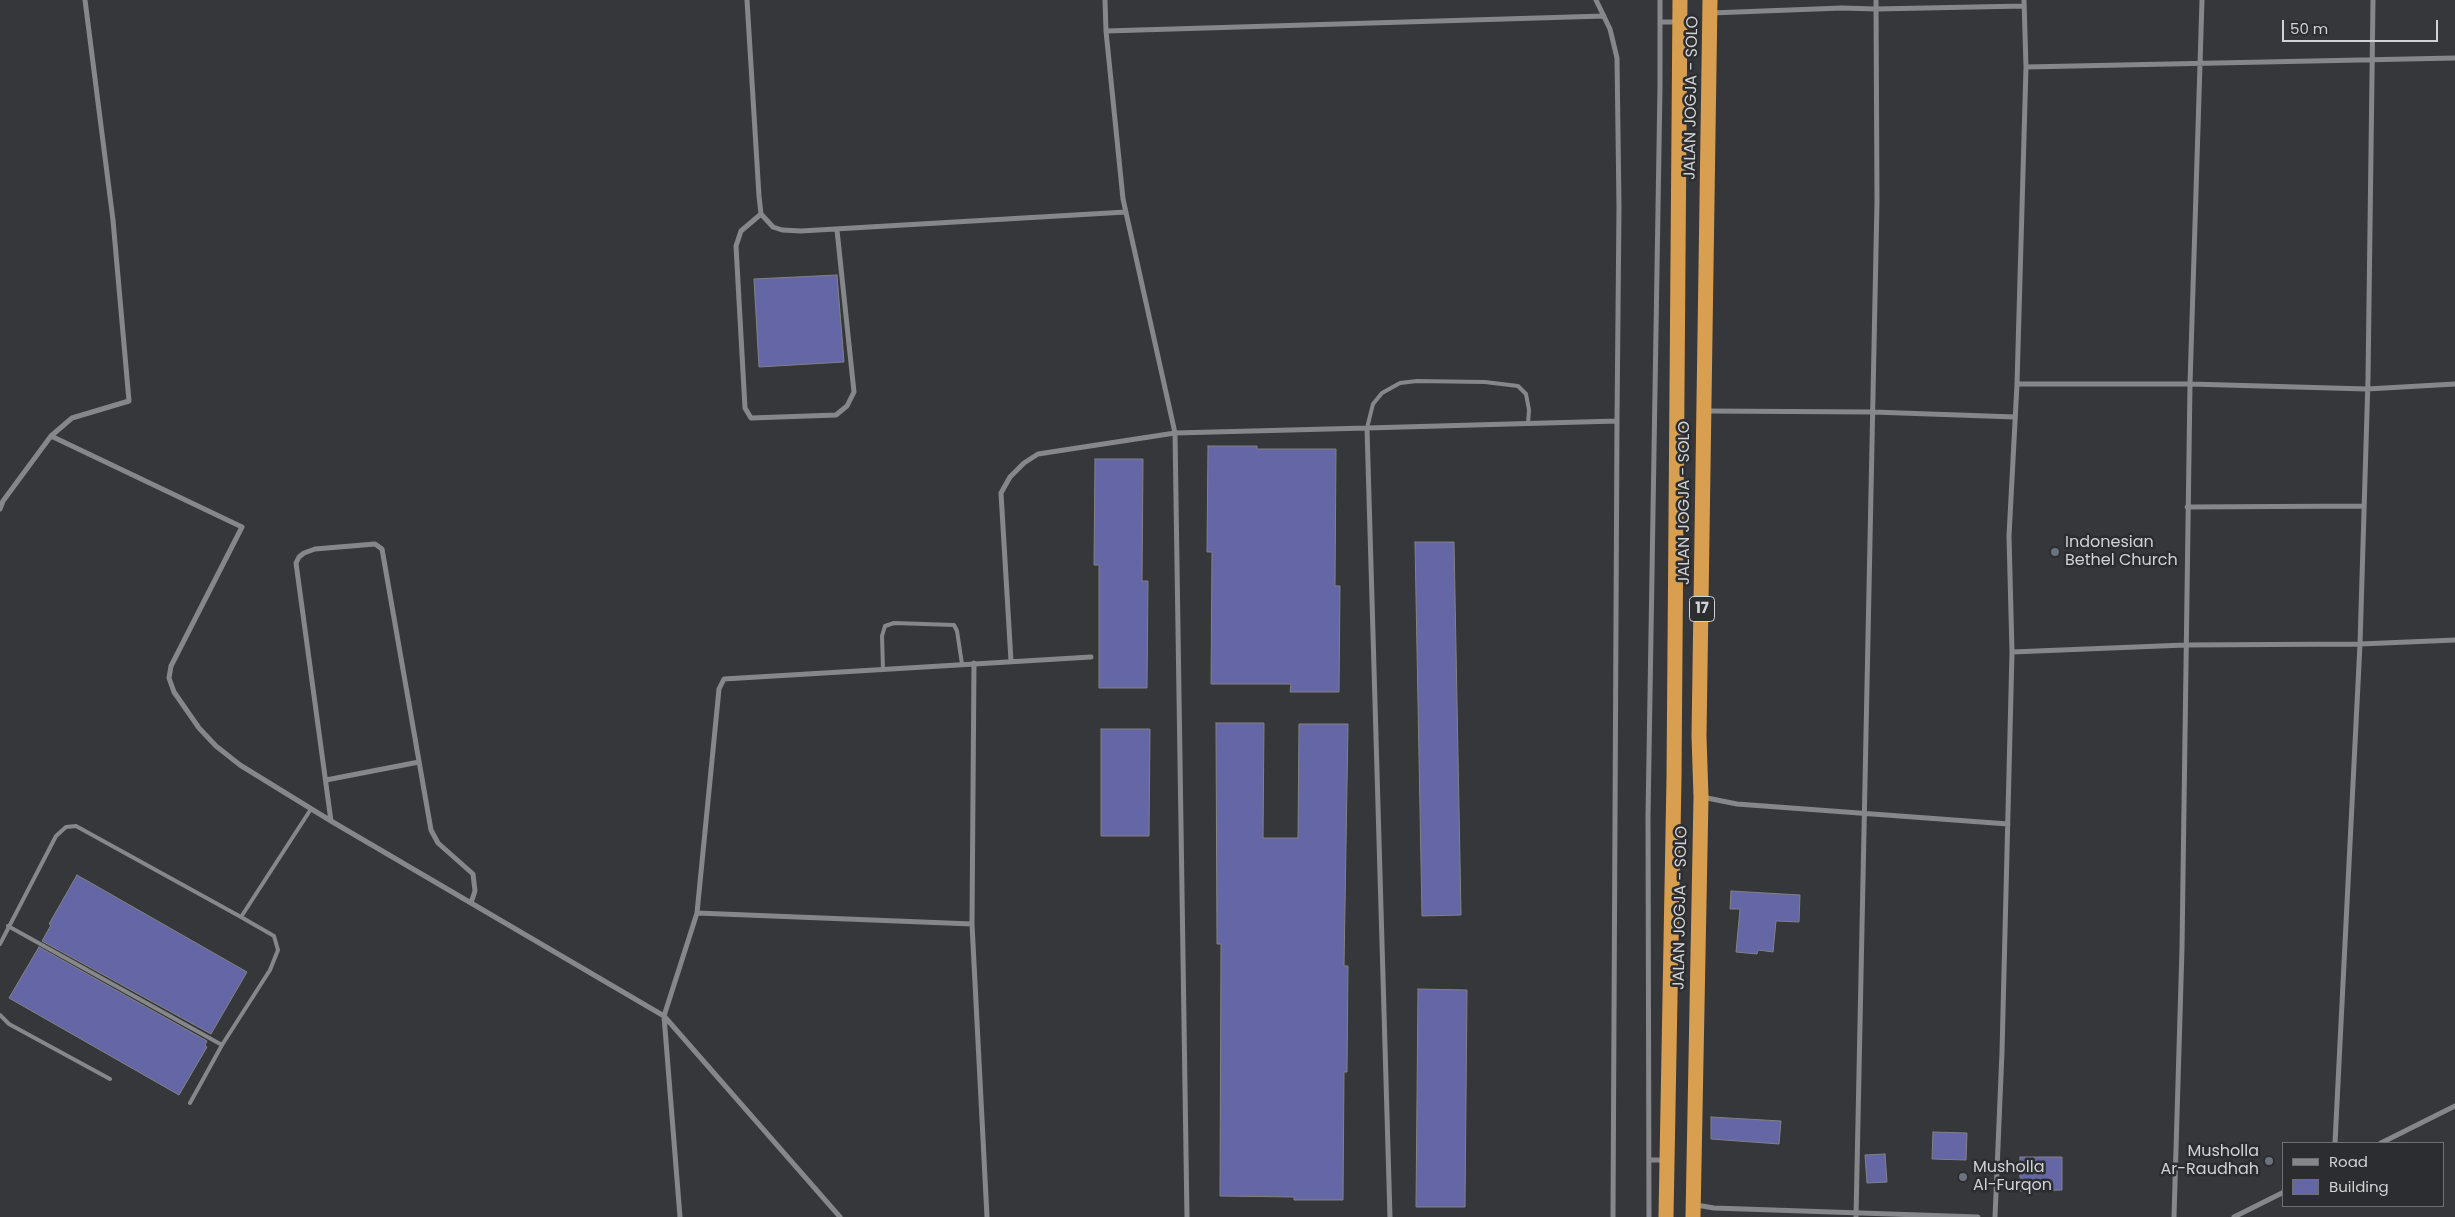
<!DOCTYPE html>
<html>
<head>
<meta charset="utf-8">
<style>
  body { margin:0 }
  #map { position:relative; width:2455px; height:1217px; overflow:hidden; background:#36373a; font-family:Poppins,sans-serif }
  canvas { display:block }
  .legend { position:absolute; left:2282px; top:1142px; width:162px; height:65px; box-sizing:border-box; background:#2c2d30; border:1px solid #6e6f72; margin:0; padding:6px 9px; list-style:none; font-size:15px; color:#d1d2d4 }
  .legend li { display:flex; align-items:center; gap:10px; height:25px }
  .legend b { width:25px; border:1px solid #6e6f72 }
  .scale { position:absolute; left:2282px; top:20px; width:156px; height:22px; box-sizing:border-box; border:2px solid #d1d2d4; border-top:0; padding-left:6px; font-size:15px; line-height:18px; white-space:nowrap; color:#d1d2d4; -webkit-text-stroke:4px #2c2d30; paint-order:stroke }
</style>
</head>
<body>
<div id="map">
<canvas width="2455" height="1217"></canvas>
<ul class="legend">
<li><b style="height:6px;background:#86878b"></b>Road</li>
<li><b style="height:14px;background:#6566a5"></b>Building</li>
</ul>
<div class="scale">50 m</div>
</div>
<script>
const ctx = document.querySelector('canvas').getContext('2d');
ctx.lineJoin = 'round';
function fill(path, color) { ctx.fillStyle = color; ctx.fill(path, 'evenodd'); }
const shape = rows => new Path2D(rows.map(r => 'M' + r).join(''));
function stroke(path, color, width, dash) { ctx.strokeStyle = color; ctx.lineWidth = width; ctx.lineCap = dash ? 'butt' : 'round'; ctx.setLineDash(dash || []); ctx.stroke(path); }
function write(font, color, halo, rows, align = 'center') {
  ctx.font = font + ' Poppins,sans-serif'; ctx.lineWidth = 5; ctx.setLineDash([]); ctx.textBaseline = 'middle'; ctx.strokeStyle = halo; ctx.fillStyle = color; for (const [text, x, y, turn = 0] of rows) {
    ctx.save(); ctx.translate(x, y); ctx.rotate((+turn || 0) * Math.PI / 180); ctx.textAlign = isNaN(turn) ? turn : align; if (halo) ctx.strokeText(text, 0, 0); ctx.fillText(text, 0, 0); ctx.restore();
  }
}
const building = shape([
  [837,275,844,362,759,367,754,279,837,275],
  [1208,446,1257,446,1257,449,1336,449,1335,586,1340,586,1339,692,1290,692,1291,684,1211,684,1212,552,1207,552,1208,446],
  [1095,459,1143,459,1142,581,1148,581,1147,688,1099,688,1099,565,1094,565,1095,459],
  [1415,542,1454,542,1461,915,1422,916,1415,542],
  [1216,723,1264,723,1263,838,1298,838,1299,724,1348,724,1344,966,1348,966,1347,1072,1344,1072,1343,1200,1294,1200,1294,1197,1220,1196,1221,944,1217,944,1216,723],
  [1101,729,1150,729,1149,836,1101,836,1101,729],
  [77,875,247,972,211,1034,42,941,51,925,49,924,77,875],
  [1731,891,1800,895,1799,922,1776,921,1773,952,1758,950,1757,954,1736,952,1740,909,1730,909,1731,891],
  [39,947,207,1041,205,1045,207,1047,179,1095,9,998,39,947],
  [1418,989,1467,990,1465,1207,1416,1207,1418,989],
  [1711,1117,1781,1121,1779,1144,1711,1139,1711,1117],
  [1933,1132,1967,1133,1966,1160,1932,1159,1933,1132],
  [1885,1154,1887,1182,1867,1183,1865,1155,1885,1154],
  [2020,1157,2062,1157,2062,1190,2020,1191,2020,1157]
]);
fill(building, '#6566a5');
stroke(building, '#828286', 1);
stroke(shape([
  [1367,428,1373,404,1382,393,1400,383,1417,381,1485,382,1518,386,1526,394,1529,410,1528,424],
  [883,669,882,636,885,626,894,623,954,625,957,631,962,664],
  [8,926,222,1045],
  [0,944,56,836,66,827,76,826,241,917],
  [0,1015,9,1024,110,1079],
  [190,1103,222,1045,270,970,278,950,274,936,241,917,311,809]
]), '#86878b', 4);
stroke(shape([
  [747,0,759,196,761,214,773,227,782,230,801,231,1126,212],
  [1105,0,1106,31,1604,16],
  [1596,0,1610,29,1617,58,1619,207,1617,421],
  [1711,13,1842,8,1876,9,2024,6],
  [1660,22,1679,22],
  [1106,31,1123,199,1175,433,1367,428,1390,1217],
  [2026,67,2455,58],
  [761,214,741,231,736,246,745,408,751,418,836,415,847,406,854,392,837,230],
  [2017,384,2190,384,2367,389,2455,384],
  [1706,411,1873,412,2015,417],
  [1367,428,1617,421,1613,1217],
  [51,436,242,527,171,666,169,678,174,692,199,728,216,746,240,765,331,821,664,1016,697,913,719,689,724,679,1091,657],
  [2187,507,2364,506],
  [0,509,3,501,51,436,72,418,129,401,113,220,85,0],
  [2012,652,2185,645,2360,644,2455,640],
  [1011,661,1001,493,1010,477,1024,463,1038,454,1175,433,1187,1217],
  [974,663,972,924,987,1217],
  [326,780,419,762],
  [1702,797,1737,804,2008,824],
  [331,821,296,563,299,557,304,553,315,549,375,544,382,549,431,830,438,843,473,874,475,891,471,903],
  [697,913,972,924],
  [2335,1143,2360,644,2368,379,2373,0],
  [2381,1143,2455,1106],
  [1649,1160,1666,1160],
  [1696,1205,1714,1208,1978,1217],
  [680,1217,664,1016,840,1217],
  [1649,1217,1648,816,1660,87,1660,0],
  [1856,1217,1877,202,1876,0],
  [1995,1217,2002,1052,2012,652,2009,536,2017,384,2026,67,2024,0],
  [2174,1217,2182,948,2190,384,2202,0],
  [2234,1217,2284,1192]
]), '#86878b', 5);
stroke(shape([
  [1666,1217,1674,778,1680,0],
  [1693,1217,1701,797,1699,736,1710,0]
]), '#d89f51', 15);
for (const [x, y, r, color] of [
  [2055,552,5,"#6b7280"],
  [2269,1161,5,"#6b7280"],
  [1963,1177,5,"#6b7280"]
]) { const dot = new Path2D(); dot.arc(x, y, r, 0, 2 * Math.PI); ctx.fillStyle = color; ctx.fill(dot); stroke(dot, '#2c2d30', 2); }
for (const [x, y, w] of [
  [1702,609,25]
]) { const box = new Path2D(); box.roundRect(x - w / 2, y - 12.5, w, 25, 4); ctx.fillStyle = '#2c2d30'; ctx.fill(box); stroke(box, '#d1d2d4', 1); }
write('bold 15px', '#d1d2d4', null, [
  ["17",1702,609]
]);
write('16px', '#d1d2d4', '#2c2d30', [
  ["JALAN JOGJA - SOLO",1692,98,-89],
  ["JALAN JOGJA - SOLO",1685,503,-90],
  ["JALAN JOGJA - SOLO",1681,908,-89]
]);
write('16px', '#d1d2d4', '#2c2d30', [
  ["Indonesian",2065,543],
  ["Bethel Church",2065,561],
  ["Musholla",2259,1152,"right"],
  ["Ar-Raudhah",2259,1170,"right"],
  ["Musholla",1973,1168],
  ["Al-Furqon",1973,1186]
], 'left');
</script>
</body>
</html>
